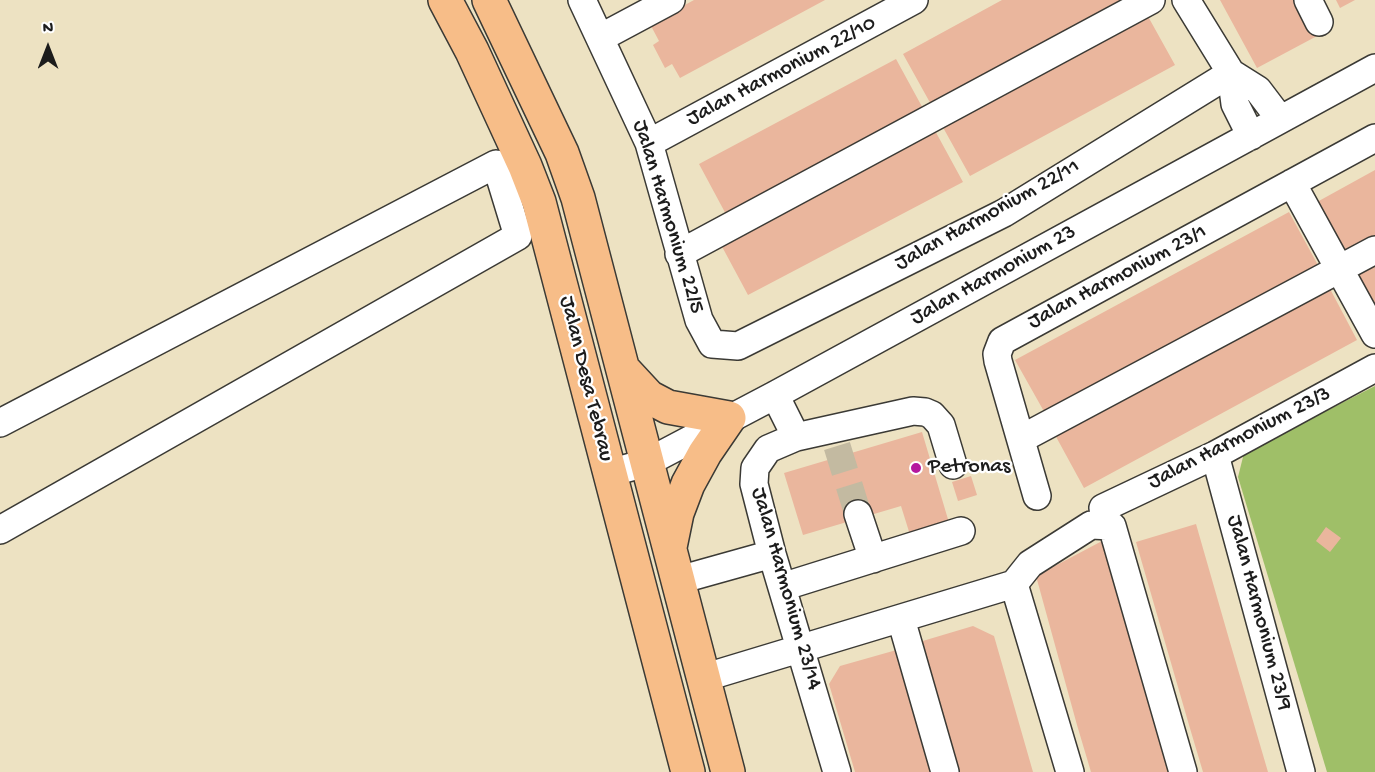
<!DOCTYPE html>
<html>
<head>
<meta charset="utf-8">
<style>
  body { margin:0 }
  #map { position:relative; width:1375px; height:772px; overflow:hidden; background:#ede2c2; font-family:"Gochi Hand",sans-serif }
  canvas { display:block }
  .north { position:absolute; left:18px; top:18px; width:60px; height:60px; -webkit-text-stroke:4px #fff; paint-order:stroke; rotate:0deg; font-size:16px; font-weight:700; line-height:24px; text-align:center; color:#1c1c1c }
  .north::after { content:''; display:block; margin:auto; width:21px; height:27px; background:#1c1c1c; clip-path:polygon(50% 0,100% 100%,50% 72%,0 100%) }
</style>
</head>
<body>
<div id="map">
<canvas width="1375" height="772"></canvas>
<div class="north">N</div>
</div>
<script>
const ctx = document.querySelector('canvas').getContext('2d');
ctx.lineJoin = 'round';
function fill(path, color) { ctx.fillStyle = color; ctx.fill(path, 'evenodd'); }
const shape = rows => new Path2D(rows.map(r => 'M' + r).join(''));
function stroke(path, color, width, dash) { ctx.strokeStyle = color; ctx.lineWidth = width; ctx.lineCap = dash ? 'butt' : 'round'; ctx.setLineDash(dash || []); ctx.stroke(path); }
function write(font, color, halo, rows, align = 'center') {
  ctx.font = font + ' "Gochi Hand",sans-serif'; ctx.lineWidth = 4.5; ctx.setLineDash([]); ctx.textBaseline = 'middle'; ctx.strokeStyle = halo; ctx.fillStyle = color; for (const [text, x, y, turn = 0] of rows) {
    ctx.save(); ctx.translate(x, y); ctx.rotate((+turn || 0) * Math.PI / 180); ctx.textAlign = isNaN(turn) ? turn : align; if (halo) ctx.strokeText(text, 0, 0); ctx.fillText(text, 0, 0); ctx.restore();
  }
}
fill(shape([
  [1375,386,1375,772,1327,772,1238,477,1244,453]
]), '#9fbf68');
fill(shape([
  [694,0,825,0,680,78,672,64,665,68,653,45,659,41,650,24],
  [1002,0,1133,0,933,108,903,54],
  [1220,0,1298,0,1317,36,1257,68],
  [1336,0,1355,0,1340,8],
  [1145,11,1175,65,970,176,940,122],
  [896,59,926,114,728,218,699,164],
  [933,127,963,182,748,295,719,241],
  [1375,170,1375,241,1347,257,1317,202],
  [1289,212,1319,267,1046,415,1015,360],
  [1375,263,1375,307,1356,274],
  [1328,285,1357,340,1084,488,1054,433],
  [922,432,950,526,911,538,901,506,803,535,784,473],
  [971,476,977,495,958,501,952,482],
  [1196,524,1229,639,1268,772,1203,772,1189,725,1136,542],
  [1326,527,1341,538,1330,552,1316,541],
  [1102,541,1122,607,1169,772,1091,772,1077,725,1036,576],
  [973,626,994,636,1033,772,953,772,916,643],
  [900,649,936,772,855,772,829,684,840,666]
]), '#eab69d');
stroke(shape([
  [837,446,858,514]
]), '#c3baa1', 27, [27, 14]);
const minor = shape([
  [582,0,649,143,699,320,712,344,738,346,1004,213,1231,73],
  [1186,0,1231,73,1235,104,1251,136],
  [1308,0,1319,22],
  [600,38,671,0],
  [1231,73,1258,90,1280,119],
  [649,143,914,0],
  [1292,183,1375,334],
  [679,254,1151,0],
  [775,395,796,437,768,449,755,468,754,484,772,554,837,772],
  [0,423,496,164,518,236,0,530],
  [796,437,913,411,925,412,932,415,941,425,953,465],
  [1021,439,1375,250],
  [1215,455,1301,772],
  [609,473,646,463,775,395,1375,68],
  [1037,496,998,361,997,354,1002,341,1375,138],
  [1103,508,1215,455,1375,368],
  [858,514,873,559],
  [679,580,772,554],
  [1014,584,1070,772],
  [782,587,961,531],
  [901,619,945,772],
  [703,678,1014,584,1030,564,1091,525,1112,526,1183,772]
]);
const major = shape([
  [445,0,472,51,525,166,539,202,688,772],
  [489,0,562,153,578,198,728,772],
  [623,369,649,397,668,407,729,418,705,453,688,484,677,513,670,547]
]);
stroke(minor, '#3b3a35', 30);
stroke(major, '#3b3a35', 36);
stroke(minor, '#fff', 27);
stroke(major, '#f7bd88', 33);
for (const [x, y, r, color] of [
  [916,468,6,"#b5179e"]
]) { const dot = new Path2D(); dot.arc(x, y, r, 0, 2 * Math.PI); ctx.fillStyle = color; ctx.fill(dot); stroke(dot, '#fff', 2); }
write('22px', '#1c1c1c', '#fff', [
  ["Jalan Harmonium 22/10",782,72,-28],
  ["Jalan Harmonium 22/11",988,216,-29],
  ["Jalan Harmonium 22/5",667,217,73],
  ["Jalan Harmonium 23",994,276,-29],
  ["Jalan Harmonium 23/1",1118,278,-28],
  ["Jalan Desa Tebrau",585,379,76],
  ["Jalan Harmonium 23/3",1240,439,-27],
  ["Jalan Harmonium 23/14",785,589,74],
  ["Jalan Harmonium 23/9",1258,613,75]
]);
write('22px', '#1c1c1c', '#fff', [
  ["Petronas",928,468]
], 'left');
</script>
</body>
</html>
